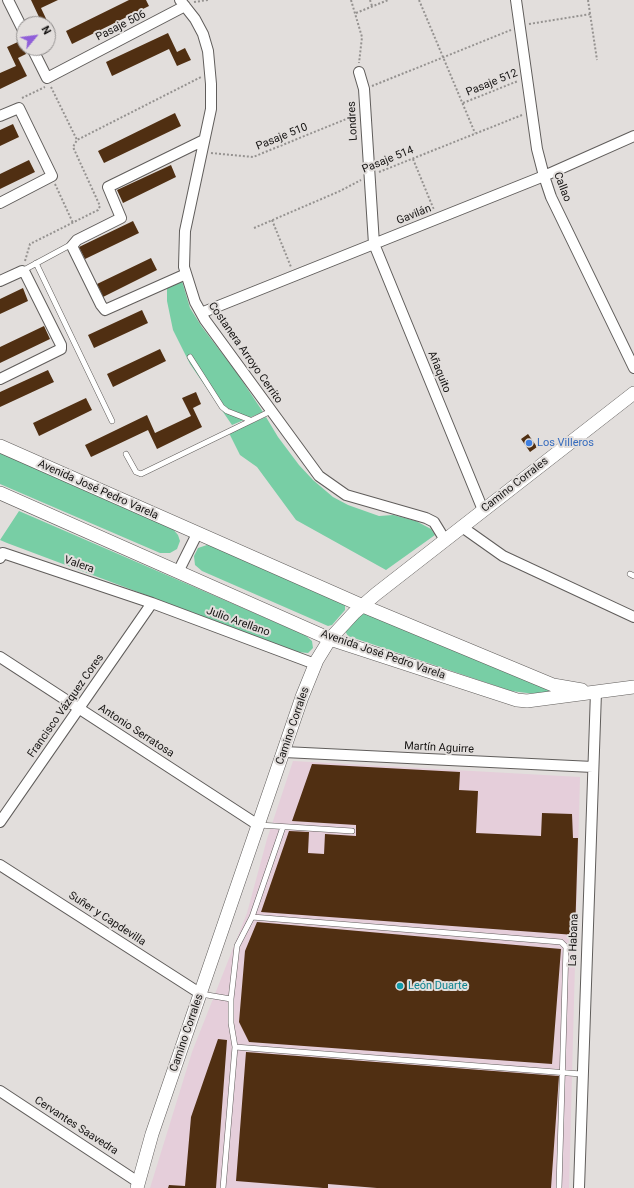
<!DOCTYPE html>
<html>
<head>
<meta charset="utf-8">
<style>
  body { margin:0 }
  #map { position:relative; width:634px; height:1188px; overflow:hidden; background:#e2dedc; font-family:Roboto,sans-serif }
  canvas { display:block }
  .north { position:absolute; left:16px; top:16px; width:40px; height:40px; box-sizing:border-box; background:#e2dedc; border:1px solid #908d8c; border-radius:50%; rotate:61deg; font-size:11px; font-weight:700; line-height:16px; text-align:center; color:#161413 }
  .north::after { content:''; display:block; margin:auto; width:14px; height:18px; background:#905fd9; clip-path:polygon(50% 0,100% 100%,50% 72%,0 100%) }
</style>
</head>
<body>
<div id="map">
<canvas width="634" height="1188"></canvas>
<div class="north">N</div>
</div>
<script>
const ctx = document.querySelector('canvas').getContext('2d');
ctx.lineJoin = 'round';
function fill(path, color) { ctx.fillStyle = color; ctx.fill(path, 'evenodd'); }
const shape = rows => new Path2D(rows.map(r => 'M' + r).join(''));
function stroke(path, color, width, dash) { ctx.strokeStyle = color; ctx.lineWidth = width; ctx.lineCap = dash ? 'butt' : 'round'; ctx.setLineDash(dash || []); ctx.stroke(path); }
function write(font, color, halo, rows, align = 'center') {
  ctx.font = font + ' Roboto,sans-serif'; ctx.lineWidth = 4; ctx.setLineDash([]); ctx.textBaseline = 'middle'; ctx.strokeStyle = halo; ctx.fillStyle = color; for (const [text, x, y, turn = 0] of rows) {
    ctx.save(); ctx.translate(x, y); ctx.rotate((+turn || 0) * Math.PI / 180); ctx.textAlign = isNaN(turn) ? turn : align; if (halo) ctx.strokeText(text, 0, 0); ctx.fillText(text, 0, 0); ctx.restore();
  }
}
fill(shape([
  [293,761,580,777,569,1188,150,1188,192,1052,247,913,267,839]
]), '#e5ceda');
fill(shape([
  [182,281,190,308,202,327,237,373,263,412,232,425,190,364,173,330,167,301,167,287],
  [266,417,278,437,299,465,313,480,333,497,348,505,379,516,393,515,416,521,431,529,435,535,386,570,296,520,257,467,240,455,229,433],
  [0,452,172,528,178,535,180,541,177,549,170,553,160,553,0,484],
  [19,511,305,635,312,641,313,648,308,653,298,652,7,543,0,540],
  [207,545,213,546,345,604,345,610,332,625,328,626,202,571,195,565,194,556,198,548],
  [362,612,565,691,543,695,511,691,348,636,345,631]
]), '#78cea5');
fill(shape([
  [31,0,58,0,41,8,50,27,48,28,48,24,33,24,31,21,39,17],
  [129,0,146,0,149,6,72,44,66,31],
  [168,33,177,52,185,48,191,60,177,66,169,49,112,76,106,62],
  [20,41,26,54,18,58,27,76,0,89,0,73,16,66,7,47],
  [175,113,181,126,104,163,98,151],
  [13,124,19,137,0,146,0,130],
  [29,160,35,172,0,189,0,174],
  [171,165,176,177,123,203,117,190],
  [133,221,139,233,85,259,79,247],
  [151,258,157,270,103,297,97,284],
  [23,288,28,301,0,314,0,299],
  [142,310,148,323,94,348,88,335],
  [44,326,50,339,0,363,0,347],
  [160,349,166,361,113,387,107,374],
  [48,370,54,382,0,407,0,392],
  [196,392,201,404,193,408,202,427,157,449,148,430,91,457,85,445,147,415,155,433,191,416,182,398],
  [86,398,92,410,39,436,33,423],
  [528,434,537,447,530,452,521,439],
  [312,764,460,772,459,790,478,791,476,833,541,836,542,813,572,814,573,838,578,838,575,935,261,912,289,831,309,832,308,853,324,854,325,834,356,836,356,825,292,821],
  [257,922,561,949,552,1064,249,1042,239,1022,245,951],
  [218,1039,227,1040,216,1188,168,1188,169,1185,185,1186,191,1117],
  [246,1052,559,1076,551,1188,377,1188,328,1184,328,1188,323,1188,236,1181]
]), '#502f12');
const service = shape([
  [36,263,112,421],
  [22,271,72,244],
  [190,357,222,407,227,411,250,420],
  [126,454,136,472,141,474,271,411],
  [630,574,634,576],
  [259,825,352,831],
  [252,917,561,942,566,947,559,1188],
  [201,994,231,999,231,1023,235,1047,223,1188],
  [231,999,237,946,252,917,283,827],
  [235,1047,581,1074]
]);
const minor = shape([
  [8,0,24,32],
  [180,0,195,19,203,34,208,51,211,84,211,109,185,231,184,267,195,302,205,320,319,476,346,495,426,518,434,522,445,540],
  [516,0,537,149,544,176,551,197,634,368],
  [32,48,47,78,185,6],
  [359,72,364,89,374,244,483,510],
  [0,116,19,108,52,176,0,203],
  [186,274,105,310,101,305,72,246,77,240,121,218,108,187,204,140],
  [0,281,22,271,25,273,61,345,61,349,0,379],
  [201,313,544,176,634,136],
  [462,527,503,556,634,617],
  [0,558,3,553,152,603,315,664],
  [178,572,197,534],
  [0,657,258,825],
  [284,752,593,767],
  [0,822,152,603],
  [0,865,201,994],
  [0,1091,138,1182],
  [579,1188,596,692]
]);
const tertiary = shape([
  [0,446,363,606,553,685,582,690],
  [0,493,330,639,517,700,527,701,634,687],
  [137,1188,152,1134,302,697,317,660,330,639,354,613,376,594,634,393]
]);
stroke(service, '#605d5b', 6);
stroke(minor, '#605d5b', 12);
stroke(tertiary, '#605d5b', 14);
stroke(shape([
  [351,0,362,37,359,63],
  [370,0,372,6],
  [419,0,475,133],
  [588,0,597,60],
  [194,2,208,0],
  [356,13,388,0],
  [529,24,591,14],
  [372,86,511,30],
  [51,87,77,140],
  [22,98,45,87],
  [463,103,518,81],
  [211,153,253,157,356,115],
  [413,159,434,210],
  [379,172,522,115],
  [55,184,73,223],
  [272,220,291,267],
  [254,228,340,191,361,180],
  [25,261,30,244,98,210,100,206,73,147,77,140,201,77]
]), '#959290', 2, [2, 2]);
stroke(service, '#fff', 5);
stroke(minor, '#fff', 10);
stroke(tertiary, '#fff', 13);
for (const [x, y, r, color] of [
  [529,443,4,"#3f7fe0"],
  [400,986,4,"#0f9aa8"]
]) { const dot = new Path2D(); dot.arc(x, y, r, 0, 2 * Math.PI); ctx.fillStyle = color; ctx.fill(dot); stroke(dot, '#e2dedc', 1.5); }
write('11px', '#161413', '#e2dedc', [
  ["Pasaje 506",121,26,-27],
  ["Pasaje 512",492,83,-22],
  ["Londres",353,121,-93],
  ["Pasaje 510",282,137,-22],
  ["Pasaje 514",388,160,-22],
  ["Callao",562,187,69],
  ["Gavilán",414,215,-22],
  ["Costanera Arroyo Cerrito",245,353,55],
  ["Añaquito",439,372,68],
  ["Camino Corrales",515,485,-38],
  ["Avenida José Pedro Varela",98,490,24],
  ["Valera",79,565,19],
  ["Julio Arellano",238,622,20],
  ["Avenida José Pedro Varela",383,655,19],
  ["Francisco Vázquez Cores",66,706,-55],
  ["Camino Corrales",293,726,-71],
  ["Antonio Serratosa",136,731,33],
  ["Martín Aguirre",439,748,3],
  ["Suñer y Capdevilla",107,919,33],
  ["La Habana",574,940,-88],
  ["Camino Corrales",187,1033,-71],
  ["Cervantes Saavedra",76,1126,33]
]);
write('11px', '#366cbe', '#e2dedc', [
  ["Los Villeros",537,443]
], 'left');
write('11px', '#0d838f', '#e2dedc', [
  ["León Duarte",408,986]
], 'left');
</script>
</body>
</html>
